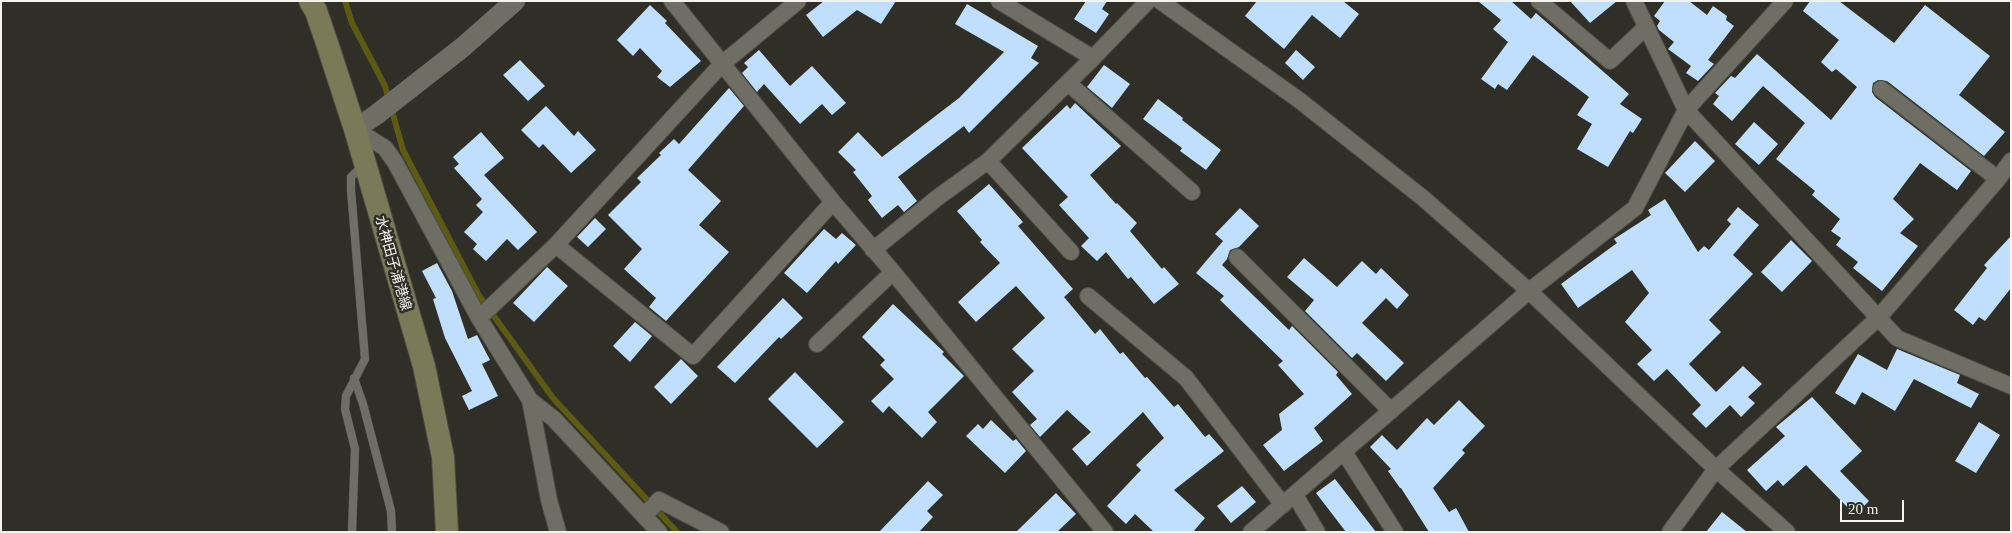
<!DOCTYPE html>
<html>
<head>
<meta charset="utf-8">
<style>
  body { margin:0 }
  #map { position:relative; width:2012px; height:533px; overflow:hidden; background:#2f2f27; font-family:Georgia,serif }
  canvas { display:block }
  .frame { position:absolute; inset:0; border:2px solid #f3f4ee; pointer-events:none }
  .scale { position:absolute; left:1840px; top:500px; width:64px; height:22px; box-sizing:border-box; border:2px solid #f3f4ee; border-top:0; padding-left:6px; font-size:15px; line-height:18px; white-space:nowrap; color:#f3f4ee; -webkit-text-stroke:4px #2f2f27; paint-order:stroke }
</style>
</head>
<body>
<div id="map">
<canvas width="2012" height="533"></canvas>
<div class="frame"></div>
<div class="scale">20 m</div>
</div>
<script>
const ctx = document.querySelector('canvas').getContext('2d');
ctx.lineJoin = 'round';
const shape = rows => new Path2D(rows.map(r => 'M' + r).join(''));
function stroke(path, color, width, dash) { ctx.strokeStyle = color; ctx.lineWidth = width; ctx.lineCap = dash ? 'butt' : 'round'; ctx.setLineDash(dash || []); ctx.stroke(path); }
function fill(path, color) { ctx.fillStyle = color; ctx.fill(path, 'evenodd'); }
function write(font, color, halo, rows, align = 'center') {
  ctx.font = font + ' Georgia,"Noto Sans JP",serif'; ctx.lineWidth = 5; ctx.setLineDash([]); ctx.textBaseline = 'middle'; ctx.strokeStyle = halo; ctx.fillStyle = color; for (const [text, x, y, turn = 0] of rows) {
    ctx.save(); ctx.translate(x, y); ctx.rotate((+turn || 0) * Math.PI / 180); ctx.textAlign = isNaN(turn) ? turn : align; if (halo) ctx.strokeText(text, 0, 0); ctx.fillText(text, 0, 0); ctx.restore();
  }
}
stroke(shape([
  [345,1,352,23,385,86,403,150,478,294,553,398,677,532]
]), '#5d5b13', 6);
fill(shape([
  [824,1,896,1,881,24,857,10,823,37,806,15],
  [1086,1,1107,1,1102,9,1109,14,1096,33,1074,19],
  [1257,1,1343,1,1359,14,1340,38,1312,15,1284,49,1245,16],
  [1478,1,1511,1,1531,19,1536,13,1629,94,1620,104,1642,119,1633,133,1630,131,1608,167,1577,149,1592,124,1577,115,1589,97,1533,55,1507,90,1498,84,1495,89,1481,79,1508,42,1493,29,1501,20],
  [1570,1,1617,1,1590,23],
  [1665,1,1689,1,1707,15,1713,6,1727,16,1726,20,1734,26,1708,60,1714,64,1698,81,1686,73,1691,66,1668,49,1674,42,1659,30,1657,26,1660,21,1654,16],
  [1810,1,1839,1,1894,43,1925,5,1990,56,1959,95,2005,132,1984,156,1887,81,1878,80,1873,83,1872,92,1875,97,1971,171,1957,190,1920,163,1893,199,1914,219,1900,233,1918,246,1882,291,1853,268,1858,262,1836,245,1841,238,1831,231,1840,219,1812,195,1815,191,1776,159,1805,123,1763,86,1732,121,1713,104,1719,96,1715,93,1731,76,1735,78,1757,54,1831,120,1857,87,1836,69,1832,72,1821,62,1839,40,1803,11],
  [967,4,1038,46,1031,58,1039,63,969,133,964,126,898,177,917,201,904,212,898,205,882,218,868,200,872,196,853,172,856,170,838,152,858,132,882,157,959,98,1004,52,955,24],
  [650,5,667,21,665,23,701,61,670,87,657,77,662,71,640,48,633,56,617,40],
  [759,50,790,86,812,66,846,103,832,115,822,104,800,124,764,84,757,92,742,73,748,67,744,63],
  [1296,50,1315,67,1303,80,1285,63],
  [520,60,545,86,528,101,503,75],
  [1104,65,1130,84,1112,108,1087,87],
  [729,88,744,106,688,170,721,201,699,225,729,252,666,321,649,307,656,298,624,269,642,249,608,215,641,182,637,178,661,155,659,153,674,139,679,144],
  [1158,99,1183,118,1182,120,1221,150,1206,170,1180,151,1182,148,1143,119],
  [1075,103,1121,146,1090,175,1116,204,1117,203,1137,223,1130,231,1162,269,1164,267,1179,284,1154,304,1131,277,1128,279,1106,252,1097,261,1081,246,1089,238,1059,205,1068,197,1022,148,1067,105,1070,109],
  [546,106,574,136,578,131,596,150,571,173,543,144,539,148,521,130],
  [1754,122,1778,144,1759,165,1735,144],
  [481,132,504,158,484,175,537,232,518,250,507,239,486,261,473,249,477,244,464,232,483,212,476,205,482,199,454,168,459,164,453,157],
  [1695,141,1715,161,1685,192,1665,173],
  [989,184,1023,222,1018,226,1073,289,1064,297,1095,334,1100,329,1120,354,1123,352,1145,378,1147,377,1174,407,1178,404,1205,437,1209,434,1224,451,1174,490,1205,518,1193,532,1154,532,1135,514,1126,524,1107,506,1141,470,1136,465,1164,438,1143,412,1087,466,1072,449,1091,432,1067,410,1040,437,1030,425,1037,419,1012,392,1034,371,1012,349,1045,318,1016,286,976,322,958,302,1000,263,980,242,982,240,957,211],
  [1665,199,1698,252,1704,246,1709,250,1731,224,1727,220,1738,207,1759,225,1733,255,1753,274,1709,320,1721,332,1689,364,1716,392,1743,366,1762,384,1748,397,1755,403,1741,417,1730,405,1706,428,1692,414,1701,405,1667,369,1654,381,1637,364,1652,350,1625,322,1649,293,1632,270,1578,308,1561,284,1617,243,1614,239,1651,215,1648,210],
  [1240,208,1259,226,1239,247,1230,250,1227,259,1222,265,1289,330,1292,326,1338,372,1336,375,1352,394,1314,428,1323,441,1284,471,1263,445,1282,430,1279,414,1304,394,1278,365,1283,361,1220,300,1224,296,1196,273,1223,241,1215,234],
  [595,218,606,229,588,247,577,237],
  [824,229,836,239,842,233,856,245,838,264,836,261,807,293,784,273],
  [2011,236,2011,288,1985,321,1979,317,1973,325,1954,310,1987,268,1984,265],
  [1791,240,1812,261,1782,292,1761,272],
  [1304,258,1337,287,1362,261,1376,274,1381,268,1409,295,1397,309,1386,298,1362,323,1404,363,1386,381,1357,353,1352,358,1305,311,1314,300,1287,277],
  [437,263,452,291,468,339,477,335,490,360,482,364,498,396,469,410,462,396,472,391,445,338,433,299,436,298,422,271],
  [547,267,568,286,534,322,513,303],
  [783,298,803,318,781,339,779,337,735,383,717,367],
  [893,304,944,352,942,354,964,376,928,412,937,422,922,438,889,406,883,413,871,401,894,379,880,365,885,360,862,337],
  [635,322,652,336,630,362,613,346],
  [1897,349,1960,375,1957,383,1979,394,1971,408,1914,379,1895,411,1862,392,1855,405,1835,393,1858,354,1887,370],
  [681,359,698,376,671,404,654,387],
  [795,372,844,422,817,448,768,399],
  [1812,397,1862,451,1840,471,1869,501,1855,515,1806,465,1783,486,1778,480,1766,491,1747,470,1785,436,1776,427],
  [1459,400,1485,426,1462,450,1465,453,1433,488,1449,512,1456,508,1469,532,1429,532,1401,488,1400,488,1388,471,1391,469,1370,447,1382,435,1397,450,1427,418,1434,425],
  [991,420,1013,441,1016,439,1026,451,1005,473,966,436,978,424,983,429],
  [1979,422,2000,435,1976,473,1955,461],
  [1335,479,1376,532,1346,532,1316,493],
  [928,481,943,495,927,511,933,517,919,532,879,532],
  [1242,486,1256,502,1231,523,1217,506],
  [1056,493,1076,514,1057,532,1016,532],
  [1722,512,1747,532,1706,532]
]), '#c0defd');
const service = shape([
  [354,378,363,404,391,511,392,532],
  [352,532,355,449,345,409,346,396,365,359,351,190,351,177,362,166]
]);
const minor = shape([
  [672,1,833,202,893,272,1105,532],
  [999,1,1093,58],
  [1160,1,1299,100,1423,198,1529,291,1716,469,1787,532],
  [1539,1,1610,61,1646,27],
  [1634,1,1686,110,1897,338,2011,386],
  [1068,83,1192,192],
  [1881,89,1998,179],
  [355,129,385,148,395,162,479,318,530,400,554,419,659,532],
  [988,161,1071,252],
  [556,245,693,356,833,202],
  [873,250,937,198,988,161,1093,58,1148,1],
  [1237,257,1391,411],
  [1088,296,1186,378,1283,505],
  [479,318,556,245,722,64,798,1],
  [817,344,893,272],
  [530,400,549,500,558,532],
  [1344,452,1395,532],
  [1295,495,1317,532],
  [644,516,659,500,721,532],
  [1251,532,1529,291,1635,208,1686,110,1785,1],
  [1670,532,1716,469,1879,317,1998,179,2011,161]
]);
const tertiary = shape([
  [355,129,376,115,463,47,515,1]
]);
const secondary = shape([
  [310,1,316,11,327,43,355,129,424,366,443,457,447,532]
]);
stroke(service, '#4c4c45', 9);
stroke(minor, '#4c4c45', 18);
stroke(tertiary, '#4c4c45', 21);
stroke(secondary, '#4c4c45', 24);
stroke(service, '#6e6e65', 8);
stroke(minor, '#6e6e65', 16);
stroke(tertiary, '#6e6e65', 20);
stroke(secondary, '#7b7a58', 22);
write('14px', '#f3f4ee', '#2f2f27', [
  ["水神田子浦港線",394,263,74]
]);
</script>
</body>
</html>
